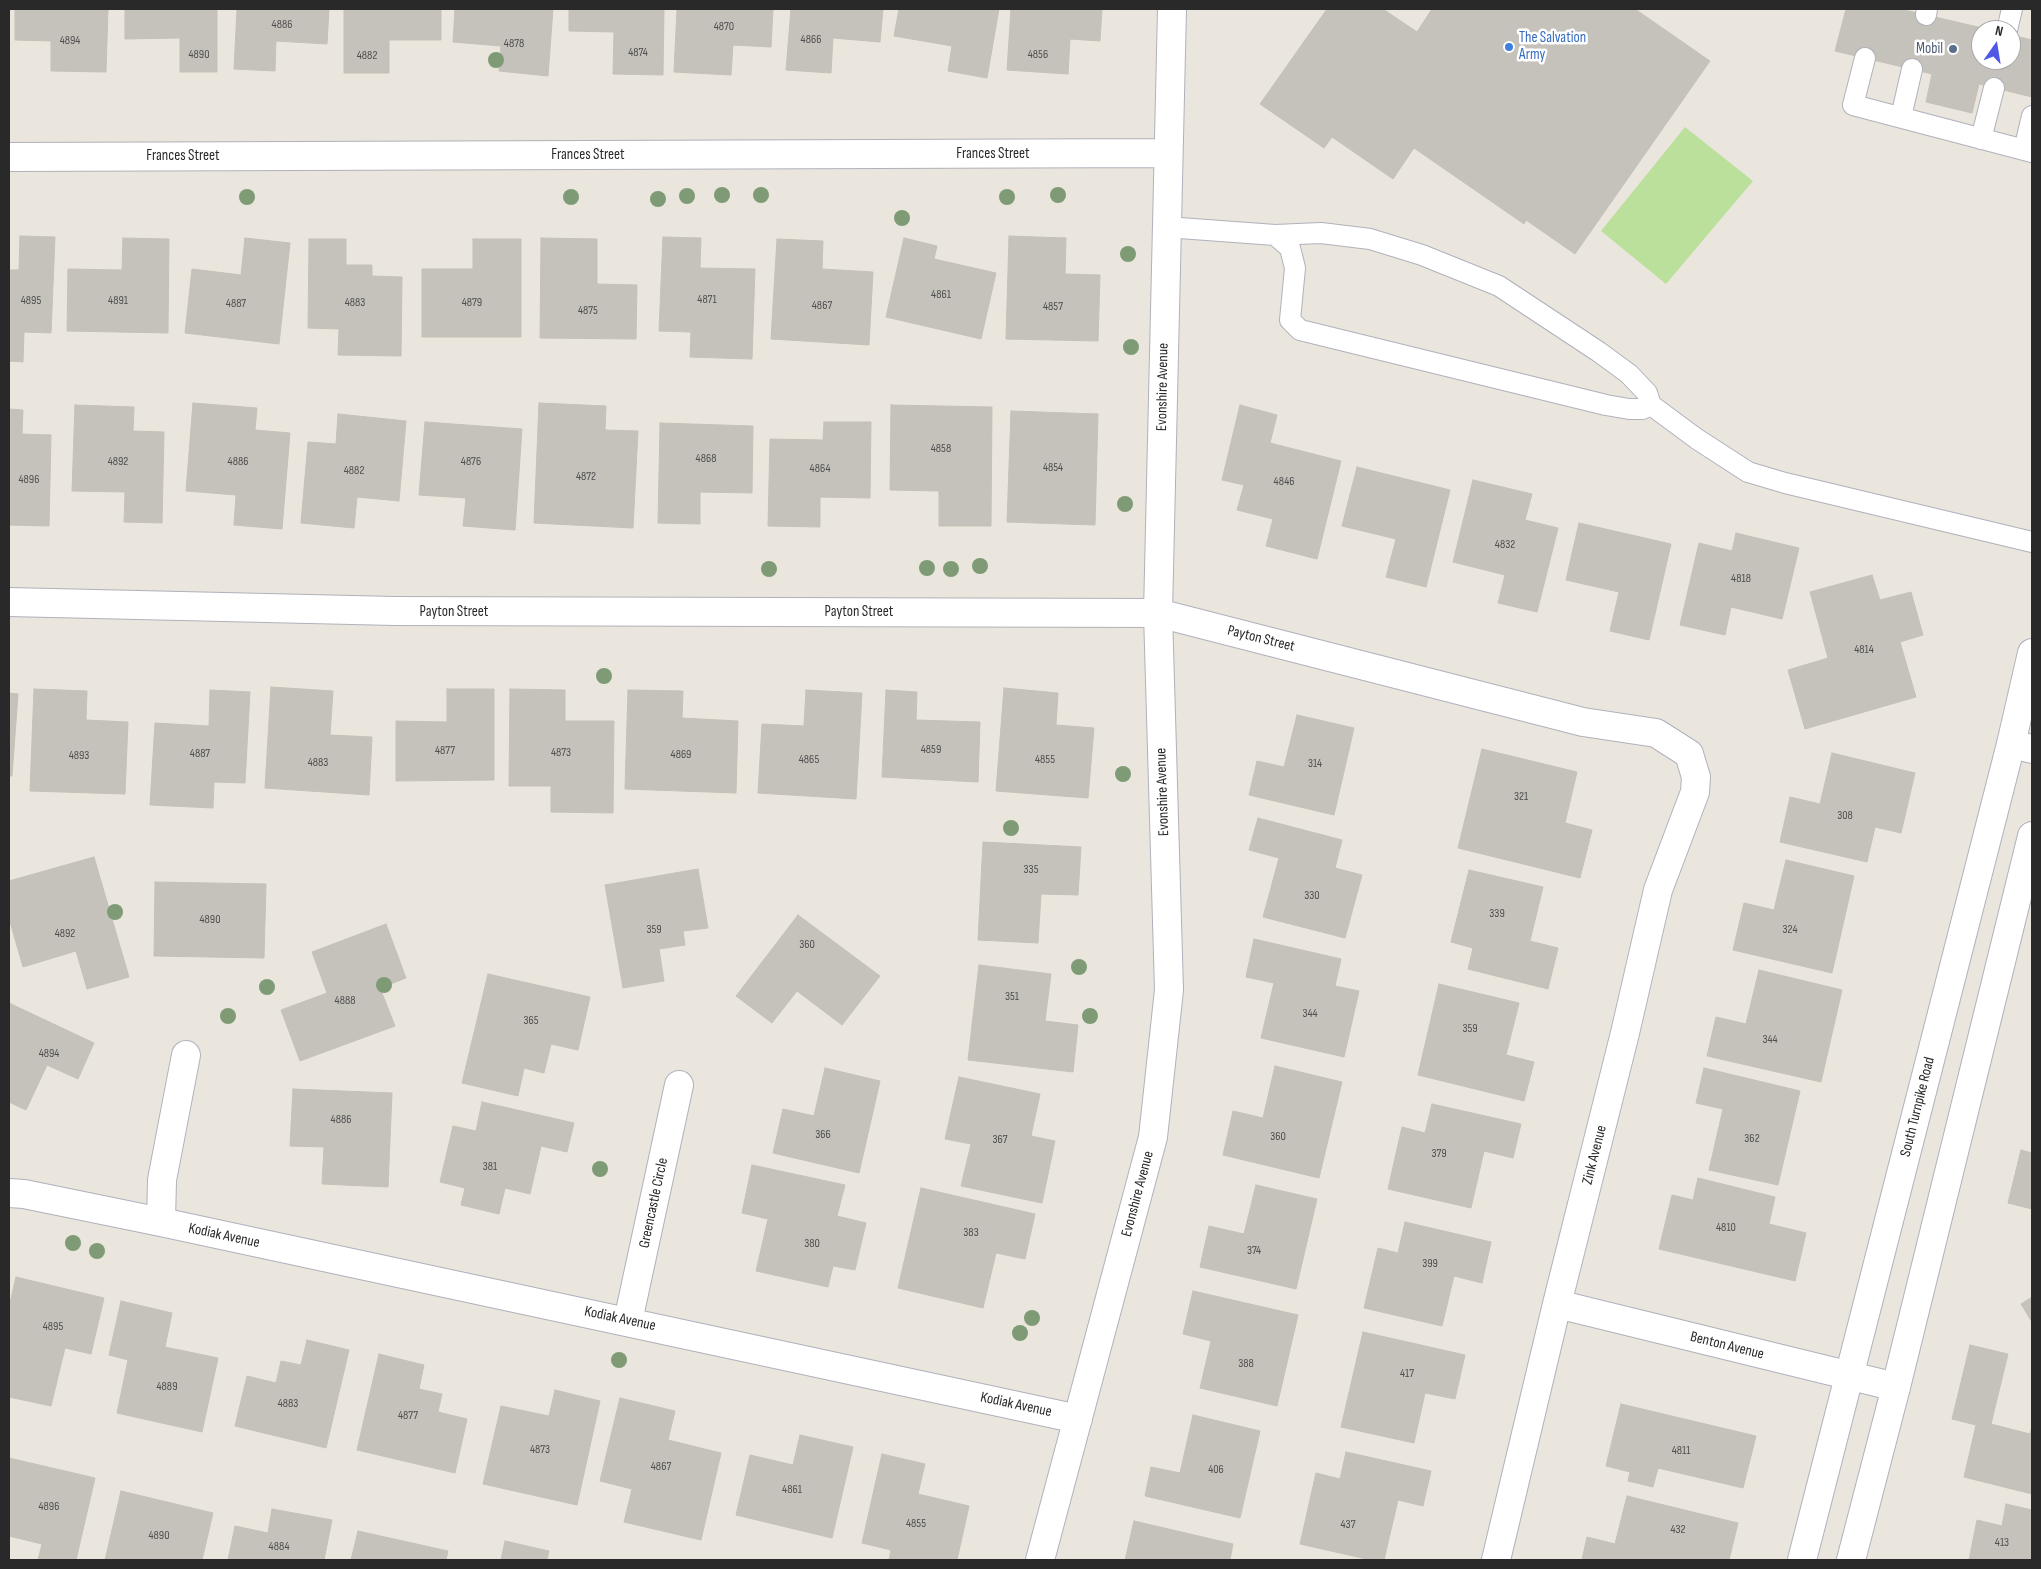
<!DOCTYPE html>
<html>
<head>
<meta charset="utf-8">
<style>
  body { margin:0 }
  #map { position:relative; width:2041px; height:1569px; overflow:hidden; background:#eae6dd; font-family:"Sofia Sans Condensed",sans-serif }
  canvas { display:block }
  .frame { position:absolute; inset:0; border:10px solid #292929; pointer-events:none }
  .north { position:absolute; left:1971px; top:20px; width:50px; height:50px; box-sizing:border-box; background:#fff; border:1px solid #a9a9a9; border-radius:50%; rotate:13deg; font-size:14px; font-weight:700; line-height:20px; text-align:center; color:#292929 }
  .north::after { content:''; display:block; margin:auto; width:18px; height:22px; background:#5059e4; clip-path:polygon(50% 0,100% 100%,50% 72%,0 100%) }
</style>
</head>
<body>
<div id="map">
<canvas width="2041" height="1569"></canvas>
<div class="frame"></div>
<div class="north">N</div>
</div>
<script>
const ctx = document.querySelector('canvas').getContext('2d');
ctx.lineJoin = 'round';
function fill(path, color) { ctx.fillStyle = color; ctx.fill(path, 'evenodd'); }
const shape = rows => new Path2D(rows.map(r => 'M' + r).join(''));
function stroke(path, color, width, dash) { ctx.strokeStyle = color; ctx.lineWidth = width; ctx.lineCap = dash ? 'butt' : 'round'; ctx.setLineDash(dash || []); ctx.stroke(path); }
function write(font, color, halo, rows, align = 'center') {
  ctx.font = font + ' "Sofia Sans Condensed",sans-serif'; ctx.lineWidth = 5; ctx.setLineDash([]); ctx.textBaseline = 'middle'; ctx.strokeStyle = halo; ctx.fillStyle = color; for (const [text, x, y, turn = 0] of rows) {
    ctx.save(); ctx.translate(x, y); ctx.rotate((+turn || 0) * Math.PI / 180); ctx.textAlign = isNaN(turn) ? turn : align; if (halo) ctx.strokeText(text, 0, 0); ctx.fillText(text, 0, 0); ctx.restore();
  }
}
fill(shape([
  [1685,127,1753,181,1666,284,1601,231]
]), '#bbe09c');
const building = shape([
  [15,9,108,9,106,72,51,71,51,41,15,40,15,9],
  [125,9,217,9,217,72,180,72,180,38,125,39,125,9],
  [237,9,329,9,327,44,276,41,275,71,234,69,237,9],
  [344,9,441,9,441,40,389,40,389,73,344,73,344,9],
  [455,9,553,9,548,76,499,71,501,46,453,42,455,9],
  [569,9,664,9,663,75,613,74,614,32,569,31,569,9],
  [677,9,773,9,771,47,733,45,731,75,674,72,677,9],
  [791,9,883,9,880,42,833,38,831,73,786,70,791,9],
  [899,9,999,9,987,78,948,71,952,46,894,36,899,9],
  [1011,9,1102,9,1100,41,1070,39,1068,74,1007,70,1011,9],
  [1327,9,1383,9,1417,32,1432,9,1635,9,1710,61,1575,254,1526,220,1524,224,1414,148,1393,179,1332,137,1324,148,1260,104,1327,9],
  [1846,9,1900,9,1991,30,1981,30,1981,60,2011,60,2011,35,2032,40,2032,97,1979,84,1972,113,1926,102,1932,74,1835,51,1846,9],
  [20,236,55,237,51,333,24,332,23,362,9,361,9,270,19,270,20,236],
  [1009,236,1066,238,1065,274,1100,275,1098,341,1006,339,1009,236],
  [663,237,701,238,700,268,755,269,752,359,690,357,691,332,659,331,663,237],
  [123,238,169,239,168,333,67,331,68,269,122,270,123,238],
  [245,238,290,243,279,344,185,333,192,269,241,275,245,238],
  [541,238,597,239,597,284,637,285,636,339,540,338,541,238],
  [904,238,937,246,934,259,996,273,981,339,886,317,904,238],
  [309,239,346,239,346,265,372,265,372,276,402,277,401,356,338,355,339,329,308,328,309,239],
  [473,239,521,239,521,337,422,337,422,269,473,269,473,239],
  [777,239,823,241,822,269,873,272,869,345,771,339,777,239],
  [193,403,257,408,255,430,290,433,282,529,234,525,236,495,186,491,193,403],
  [539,403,606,406,605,430,638,431,633,528,534,523,539,403],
  [75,405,134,407,133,431,164,432,162,523,124,522,125,492,72,491,75,405],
  [891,405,992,407,991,526,939,526,939,491,890,490,891,405],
  [1240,405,1277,415,1270,443,1341,461,1317,559,1266,546,1273,519,1237,510,1244,485,1222,480,1240,405],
  [9,409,23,410,22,434,51,435,49,526,9,525,9,409],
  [1011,411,1098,414,1095,525,1007,522,1011,411],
  [338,414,406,421,399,501,357,497,354,528,301,523,308,442,336,444,338,414],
  [425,422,522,429,515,530,463,526,466,498,419,495,425,422],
  [824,422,871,422,870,498,820,497,820,527,768,526,770,439,823,440,824,422],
  [660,423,753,426,752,493,700,492,700,524,658,523,660,423],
  [1357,467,1450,490,1426,587,1386,577,1396,539,1342,526,1357,467],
  [1473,480,1532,494,1525,520,1558,528,1537,612,1498,603,1505,575,1453,562,1473,480],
  [1579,523,1671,544,1649,640,1610,631,1619,592,1566,580,1579,523],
  [1736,533,1799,548,1782,619,1731,607,1725,635,1680,625,1699,543,1732,551,1736,533],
  [1872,575,1880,600,1911,592,1923,635,1900,642,1916,697,1805,729,1788,670,1828,658,1810,592,1872,575],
  [271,687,333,691,330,735,372,737,369,795,265,788,271,687],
  [1004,688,1058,693,1056,725,1094,728,1088,798,996,791,1004,688],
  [34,689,87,691,86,720,128,722,125,794,30,791,34,689],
  [447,689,494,689,494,780,396,781,396,721,447,722,447,689],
  [510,689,565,690,565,721,614,721,613,813,551,812,551,786,509,786,510,689],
  [210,690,250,692,245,783,214,782,213,808,150,805,155,723,209,726,210,690],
  [628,690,683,691,682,718,738,721,736,793,625,789,628,690],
  [806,690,862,693,856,799,758,793,762,724,804,726,806,690],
  [886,690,917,692,916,720,980,722,978,782,882,777,886,690],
  [9,693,18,694,12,776,9,776,9,693],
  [1297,715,1354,728,1334,815,1249,795,1257,761,1284,767,1297,715],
  [1482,749,1577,772,1565,823,1592,830,1580,878,1458,848,1482,749],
  [1832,753,1915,773,1901,833,1875,827,1867,862,1780,842,1790,797,1820,804,1832,753],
  [1258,818,1342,840,1335,868,1362,875,1345,938,1263,917,1279,858,1249,850,1258,818],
  [983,842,1081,847,1078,895,1041,894,1038,943,978,940,983,842],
  [94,857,129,977,87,989,76,951,23,967,9,918,9,881,94,857],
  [1786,860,1854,876,1832,973,1733,950,1744,903,1774,910,1786,860],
  [698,869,708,928,683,931,685,945,659,949,664,981,623,988,605,885,698,869],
  [1469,870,1543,887,1530,941,1558,948,1548,989,1468,969,1473,948,1451,942,1469,870],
  [155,882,266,884,264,958,154,956,155,882],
  [798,915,880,976,842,1025,797,991,772,1023,736,996,798,915],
  [386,924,406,978,380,988,395,1026,300,1061,281,1010,327,993,312,952,386,924],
  [1254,939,1341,959,1335,986,1359,991,1344,1057,1261,1038,1274,983,1246,977,1254,939],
  [979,965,1051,974,1045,1021,1078,1025,1073,1072,968,1060,979,965],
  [1759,970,1842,990,1821,1082,1707,1056,1716,1017,1746,1024,1759,970],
  [488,974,590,997,578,1050,551,1044,544,1073,524,1068,518,1096,462,1083,488,974],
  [1439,984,1519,1003,1506,1055,1534,1062,1524,1101,1418,1075,1439,984],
  [9,1003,94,1043,78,1079,47,1065,26,1110,9,1102,9,1003],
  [1275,1066,1342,1082,1319,1178,1223,1155,1233,1111,1263,1118,1275,1066],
  [825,1068,880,1081,859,1173,773,1153,783,1109,814,1116,825,1068],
  [1704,1068,1800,1091,1778,1185,1709,1170,1723,1109,1696,1103,1704,1068],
  [959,1077,1040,1094,1031,1136,1055,1141,1042,1203,961,1186,971,1144,945,1139,959,1077],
  [293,1089,392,1093,388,1187,322,1184,324,1147,290,1146,293,1089],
  [482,1102,574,1123,567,1152,541,1146,530,1194,505,1188,499,1214,461,1205,465,1188,440,1182,453,1126,476,1131,482,1102],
  [1432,1104,1521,1124,1513,1158,1484,1151,1471,1208,1388,1189,1402,1127,1425,1133,1432,1104],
  [2021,1150,2032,1153,2032,1209,2008,1203,2021,1150],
  [752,1165,845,1185,837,1216,866,1223,855,1270,833,1266,828,1287,756,1271,768,1219,742,1213,752,1165],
  [1698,1178,1775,1197,1769,1224,1806,1233,1795,1281,1659,1249,1672,1195,1693,1200,1698,1178],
  [1256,1185,1317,1199,1296,1289,1200,1267,1209,1226,1244,1234,1256,1185],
  [921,1188,1035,1214,1025,1259,996,1253,983,1308,898,1288,921,1188],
  [1405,1222,1491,1242,1482,1283,1454,1276,1442,1326,1364,1308,1378,1248,1398,1253,1405,1222],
  [16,1277,104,1298,91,1354,65,1348,51,1406,9,1397,9,1307,16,1277],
  [1193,1291,1298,1315,1277,1406,1200,1388,1211,1341,1183,1334,1193,1291],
  [2032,1297,2032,1322,2021,1304,2032,1297],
  [121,1301,172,1313,165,1347,218,1358,202,1432,117,1413,128,1360,109,1355,121,1301],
  [1363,1332,1465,1355,1455,1399,1425,1393,1414,1443,1341,1427,1363,1332],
  [307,1340,349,1350,326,1448,235,1426,247,1376,276,1383,281,1361,301,1365,307,1340],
  [1970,1345,2008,1354,1991,1424,2030,1434,2032,1427,2032,1494,1964,1477,1976,1425,1952,1419,1970,1345],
  [379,1354,424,1365,419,1389,442,1394,438,1412,467,1419,455,1473,357,1450,379,1354],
  [555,1390,600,1401,577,1505,483,1484,501,1406,549,1416,555,1390],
  [620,1398,675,1411,668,1440,721,1453,701,1540,624,1522,632,1489,600,1481,620,1398],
  [1621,1404,1756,1436,1743,1488,1658,1468,1653,1487,1628,1481,1630,1472,1606,1466,1621,1404],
  [1193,1415,1260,1431,1240,1518,1145,1496,1151,1467,1180,1473,1193,1415],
  [800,1435,853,1447,832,1538,736,1515,750,1455,793,1465,800,1435],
  [1346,1452,1431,1471,1423,1506,1398,1500,1384,1560,1371,1560,1300,1544,1316,1473,1340,1479,1346,1452],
  [882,1454,925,1464,918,1494,969,1506,957,1560,889,1560,891,1550,862,1543,882,1454],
  [9,1458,95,1478,76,1560,38,1560,42,1544,9,1536,9,1458],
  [121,1491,213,1513,202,1560,105,1560,121,1491],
  [1627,1496,1738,1523,1729,1560,1582,1560,1587,1537,1615,1544,1627,1496],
  [2006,1504,2032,1510,2032,1560,1969,1560,1977,1520,2002,1526,2006,1504],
  [272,1509,332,1520,324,1560,228,1560,235,1526,268,1533,272,1509],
  [1134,1521,1233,1544,1230,1560,1125,1560,1134,1521],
  [358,1531,448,1551,446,1560,351,1560,358,1531],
  [505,1541,549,1551,547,1560,501,1560,505,1541]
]);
fill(building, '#c5c2bc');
stroke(building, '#c5c1b7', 1);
const service = shape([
  [1926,15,1927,9],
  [2007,30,2012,9],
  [1865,58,1853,105,2032,152],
  [1901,117,1912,69],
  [1981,139,1994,88],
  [2024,150,2032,116],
  [1166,227,1275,235,1321,233,1370,239,1422,255,1499,286,1599,352,1629,374,1647,393,1651,405,1697,439,1748,472,1785,483,2032,542],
  [1275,235,1290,248,1295,268,1290,320,1300,330,1606,405,1629,409,1642,409,1651,405]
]);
const minor = shape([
  [9,157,1168,153],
  [9,602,395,611,1158,613,1583,722,1656,733,1689,754,1696,777,1695,792,1658,890,1625,1033,1557,1304,1496,1560],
  [2011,744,2032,749],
  [9,1193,24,1194,161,1222,1078,1419],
  [161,1222,162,1180,186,1055],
  [1557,1304,1896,1387],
  [628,1321,679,1085],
  [1040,1560,1153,1137,1169,990,1158,613,1172,9]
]);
const tertiary = shape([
  [1802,1560,2011,744,2032,653],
  [1851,1560,1896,1387,2032,836]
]);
stroke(service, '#b0b1bb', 22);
stroke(minor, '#b0b1bb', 30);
stroke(tertiary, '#b0b1bb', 30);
stroke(service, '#fff', 20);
stroke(minor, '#fff', 28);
stroke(tertiary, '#fff', 28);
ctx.fillStyle = '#7f9b76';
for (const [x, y] of [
  [496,60],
  [722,195],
  [761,195],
  [1058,195],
  [687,196],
  [247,197],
  [571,197],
  [1007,197],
  [658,199],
  [902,218],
  [1128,254],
  [1131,347],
  [1125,504],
  [980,566],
  [927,568],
  [769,569],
  [951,569],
  [604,676],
  [1123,774],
  [1011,828],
  [115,912],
  [1079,967],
  [384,985],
  [267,987],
  [228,1016],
  [1090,1016],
  [600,1169],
  [73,1243],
  [97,1251],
  [1032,1318],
  [1020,1333],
  [619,1360]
]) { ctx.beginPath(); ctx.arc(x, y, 8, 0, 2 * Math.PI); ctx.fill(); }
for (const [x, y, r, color] of [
  [1509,47,5,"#3f7fe0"],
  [1953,49,5,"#5c6f8a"]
]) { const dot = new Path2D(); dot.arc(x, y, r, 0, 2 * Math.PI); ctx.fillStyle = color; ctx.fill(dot); stroke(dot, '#fff', 2); }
write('12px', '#504f4e', null, [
  ["4886",282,25],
  ["4870",724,27],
  ["4866",811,40],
  ["4894",70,41],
  ["4878",514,44],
  ["4874",638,53],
  ["4890",199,55],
  ["4856",1038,55],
  ["4882",367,56],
  ["4861",941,295],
  ["4871",707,300],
  ["4895",31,301],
  ["4891",118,301],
  ["4883",355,303],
  ["4879",472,303],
  ["4887",236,304],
  ["4867",822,306],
  ["4857",1053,307],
  ["4875",588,311],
  ["4858",941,449],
  ["4868",706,459],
  ["4892",118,462],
  ["4886",238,462],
  ["4876",471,462],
  ["4854",1053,468],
  ["4864",820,469],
  ["4882",354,471],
  ["4872",586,477],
  ["4896",29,480],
  ["4846",1284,482],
  ["4832",1505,545],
  ["4818",1741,579],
  ["4814",1864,650],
  ["4859",931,750],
  ["4877",445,751],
  ["4873",561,753],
  ["4887",200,754],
  ["4869",681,755],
  ["4893",79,756],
  ["4865",809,760],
  ["4855",1045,760],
  ["4883",318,763],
  ["314",1315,764],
  ["321",1521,797],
  ["308",1845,816],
  ["335",1031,870],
  ["330",1312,896],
  ["339",1497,914],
  ["4890",210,920],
  ["359",654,930],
  ["324",1790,930],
  ["4892",65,934],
  ["360",807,945],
  ["351",1012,997],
  ["4888",345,1001],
  ["344",1310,1014],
  ["365",531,1021],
  ["359",1470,1029],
  ["344",1770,1040],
  ["4894",49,1054],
  ["4886",341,1120],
  ["366",823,1135],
  ["360",1278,1137],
  ["362",1752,1139],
  ["367",1000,1140],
  ["379",1439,1154],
  ["381",490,1167],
  ["4810",1726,1228],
  ["383",971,1233],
  ["380",812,1244],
  ["374",1254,1251],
  ["399",1430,1264],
  ["4895",53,1327],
  ["388",1246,1364],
  ["417",1407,1374],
  ["4889",167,1387],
  ["4883",288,1404],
  ["4877",408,1416],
  ["4873",540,1450],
  ["4811",1681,1451],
  ["4867",661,1467],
  ["406",1216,1470],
  ["4861",792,1490],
  ["4896",49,1507],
  ["4855",916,1524],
  ["437",1348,1525],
  ["432",1678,1530],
  ["4890",159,1536],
  ["413",2002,1543],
  ["4884",279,1547]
]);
write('15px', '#366cbe', '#fff', [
  ["The Salvation",1519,38],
  ["Army",1519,55]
], 'left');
write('15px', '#4e5e75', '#fff', [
  ["Mobil",1943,49]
], 'right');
write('15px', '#292929', '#fff', [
  ["Frances Street",993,154],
  ["Frances Street",588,155],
  ["Frances Street",183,156],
  ["Evonshire Avenue",1163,387,-89],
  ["Payton Street",454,612],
  ["Payton Street",859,612],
  ["Payton Street",1261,639,14],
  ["Evonshire Avenue",1163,792,-92],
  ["South Turnpike Road",1918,1107,-76],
  ["Zink Avenue",1595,1155,-76],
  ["Evonshire Avenue",1138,1194,-75],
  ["Greencastle Circle",654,1203,-78],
  ["Kodiak Avenue",224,1236,12],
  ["Kodiak Avenue",620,1319,12],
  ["Benton Avenue",1727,1346,14],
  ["Kodiak Avenue",1016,1405,12]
]);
</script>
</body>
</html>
